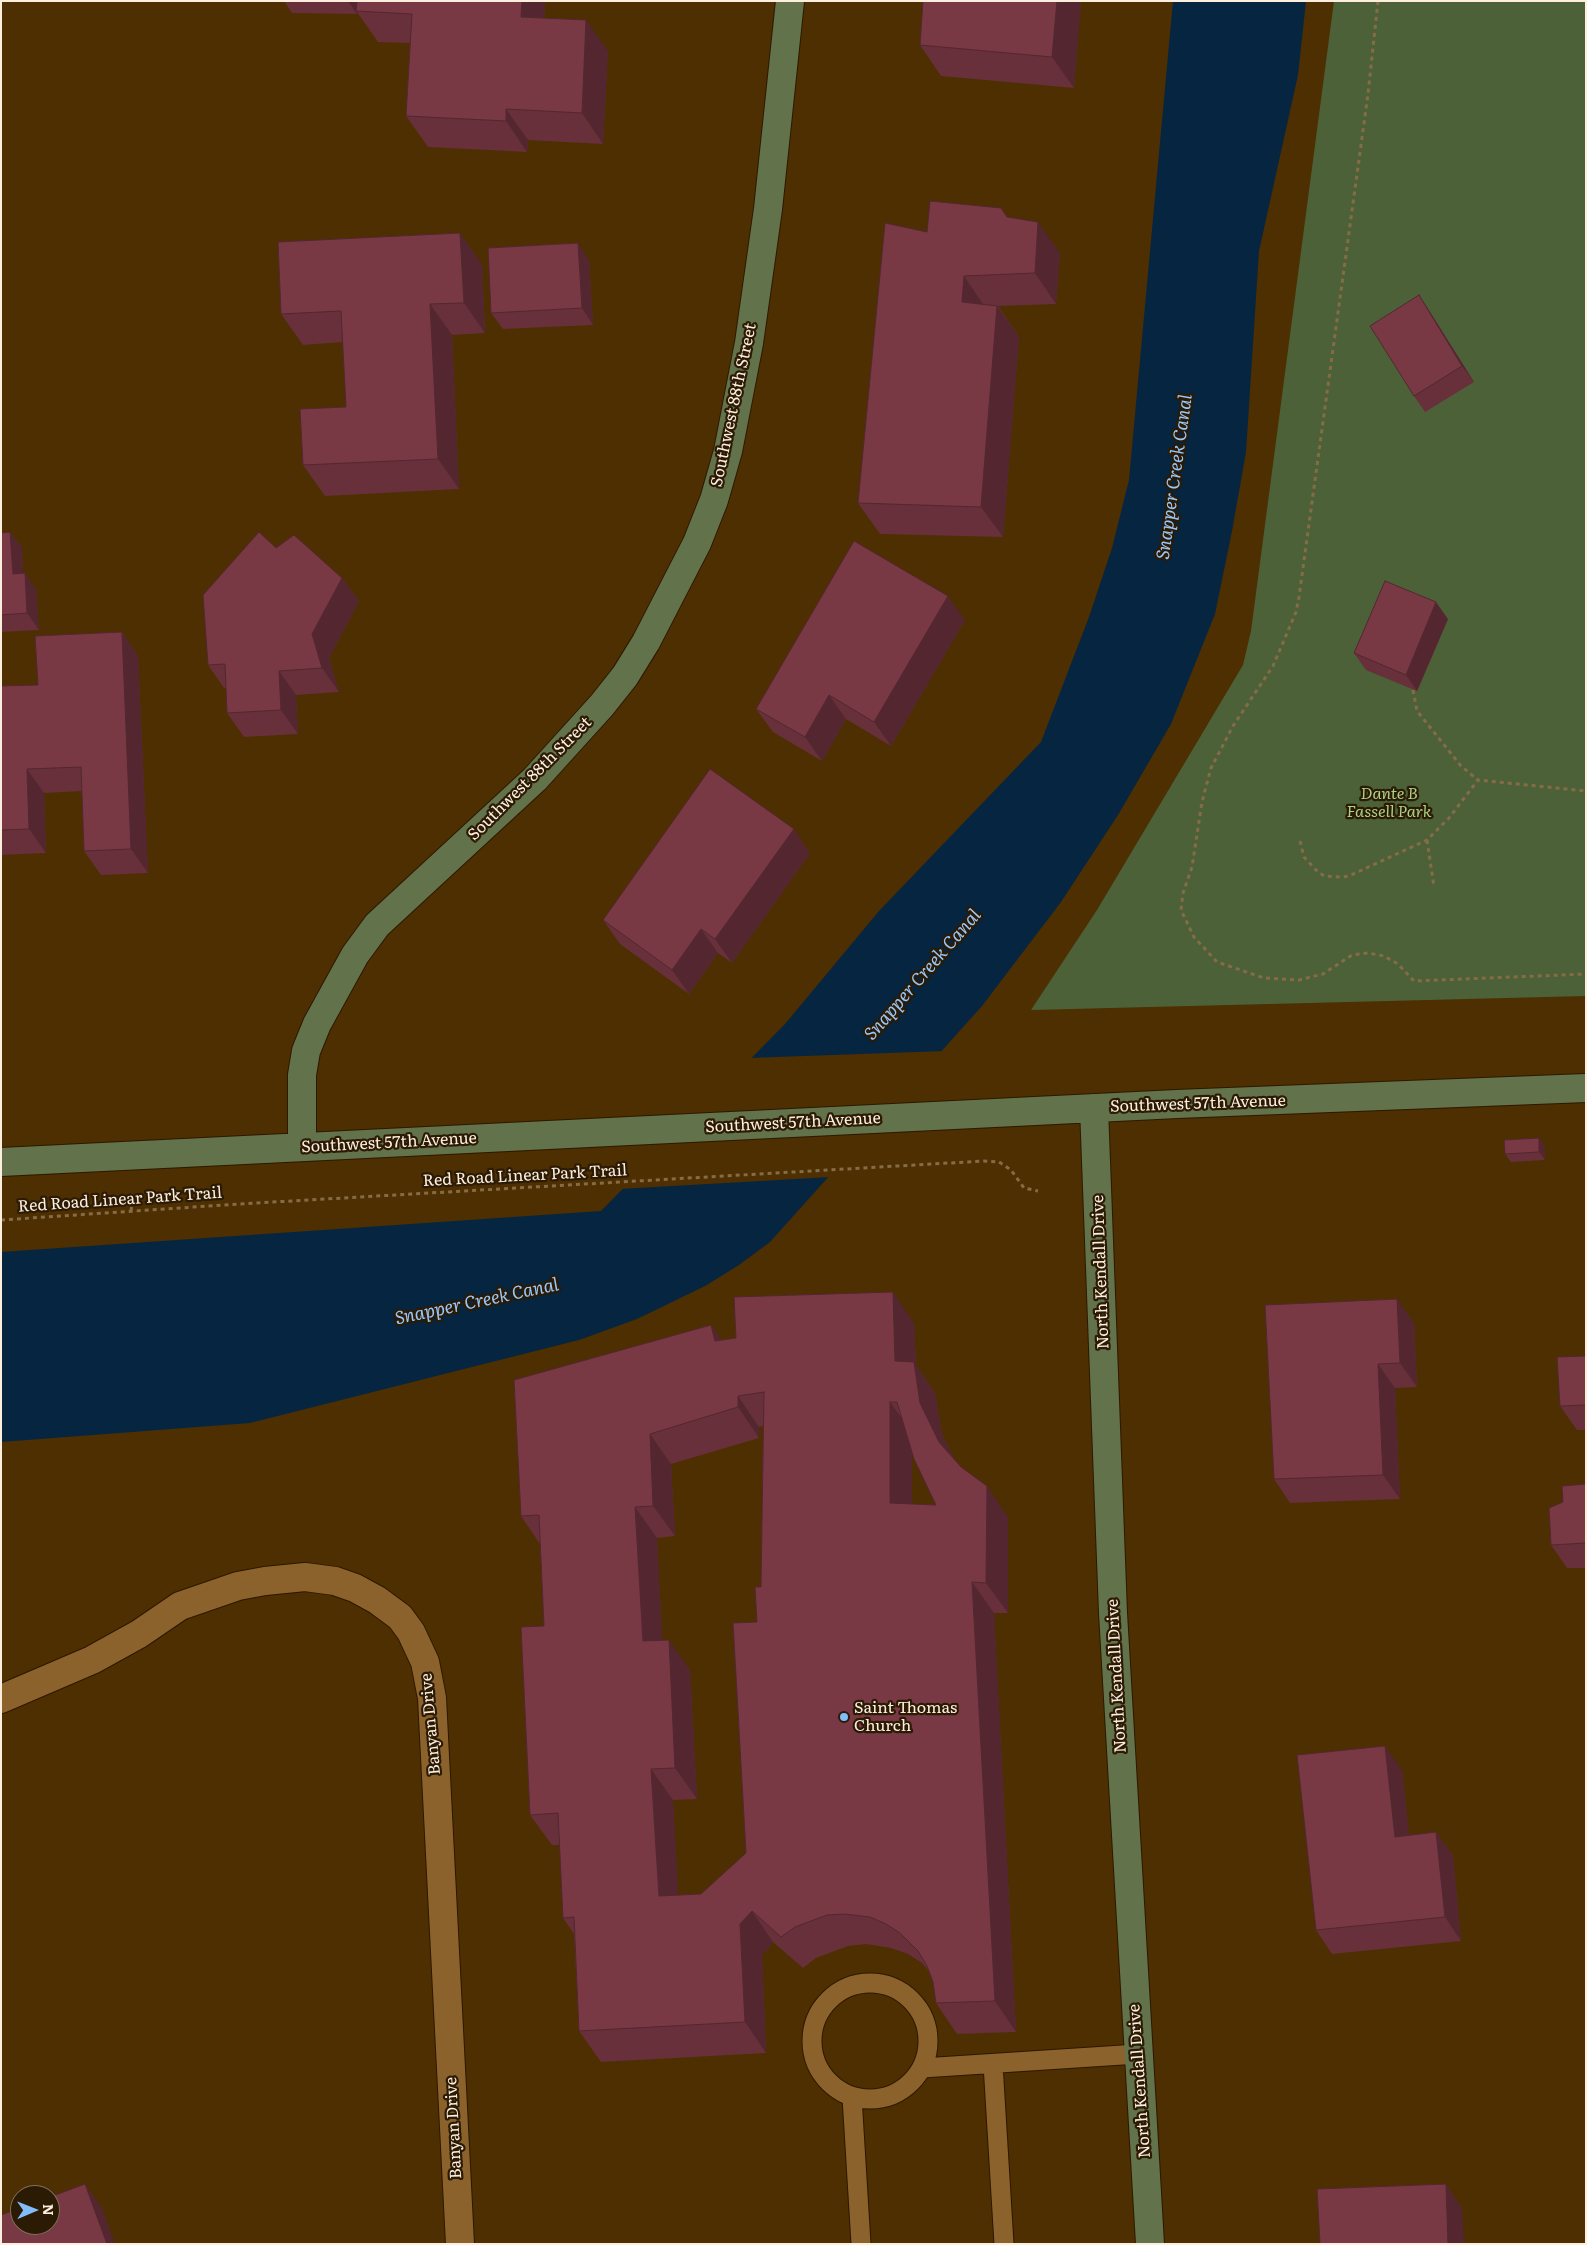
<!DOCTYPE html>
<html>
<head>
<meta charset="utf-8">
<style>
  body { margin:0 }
  #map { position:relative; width:1587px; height:2245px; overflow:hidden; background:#4d2f01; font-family:Literata,serif }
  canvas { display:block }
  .frame { position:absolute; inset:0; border:2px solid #fdeede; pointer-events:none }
  .north { position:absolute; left:10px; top:2185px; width:50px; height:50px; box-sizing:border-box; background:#2b1a04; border:1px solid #7f6f5b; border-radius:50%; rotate:89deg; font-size:14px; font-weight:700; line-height:20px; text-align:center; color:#fdeede }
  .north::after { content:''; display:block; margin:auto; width:18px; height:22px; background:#82bcfa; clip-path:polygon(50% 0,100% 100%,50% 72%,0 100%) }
</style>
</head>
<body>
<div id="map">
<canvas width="1587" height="2245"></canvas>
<div class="frame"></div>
<div class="north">N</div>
</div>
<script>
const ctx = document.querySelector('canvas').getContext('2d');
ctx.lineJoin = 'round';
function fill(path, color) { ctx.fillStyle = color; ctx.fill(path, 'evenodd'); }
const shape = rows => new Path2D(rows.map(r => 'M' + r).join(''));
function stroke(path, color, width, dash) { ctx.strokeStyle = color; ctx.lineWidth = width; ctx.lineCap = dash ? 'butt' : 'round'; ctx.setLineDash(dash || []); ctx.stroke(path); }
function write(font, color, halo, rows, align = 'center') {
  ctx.font = font + ' Literata,serif'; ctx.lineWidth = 4.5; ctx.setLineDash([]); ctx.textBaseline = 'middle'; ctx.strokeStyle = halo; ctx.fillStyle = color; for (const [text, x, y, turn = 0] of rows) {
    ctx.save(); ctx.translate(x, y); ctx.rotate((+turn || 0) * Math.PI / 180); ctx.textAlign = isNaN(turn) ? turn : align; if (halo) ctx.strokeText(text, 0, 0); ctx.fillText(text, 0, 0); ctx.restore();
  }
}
fill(shape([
  [1334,1,1586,1,1586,996,1031,1010,1097,910,1243,665,1251,631]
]), '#4c6138');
fill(shape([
  [1173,1,1306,1,1298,75,1259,251,1246,452,1232,531,1215,614,1171,724,1118,815,1061,902,982,1006,770,1242,739,1265,705,1286,637,1319,579,1340,250,1423,1,1442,1,1252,601,1211,785,1024,879,911,1041,742,1089,617,1112,548,1129,480]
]), '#062541');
fill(shape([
  [945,1051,831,1177,620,1189,748,1058]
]), '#4d2f01');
const lane = shape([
  '812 2041a58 58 0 1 1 116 0a58 58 0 1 1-116 0Z',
  [993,2064,1004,2244],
  [922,2068,1138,2054],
  [852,2097,861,2244]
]);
const street = shape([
  [1,1699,92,1660,139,1634,180,1606,238,1586,265,1581,305,1577,335,1581,355,1588,377,1600,400,1617,411,1632,425,1662,432,1698,460,2244]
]);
const secondary = shape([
  [1094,1108,1113,1613,1150,2244],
  [302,1147,302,1075,306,1051,317,1024,355,955,377,925,535,779,602,705,625,676,646,642,697,543,714,500,728,451,749,343,768,209,790,1],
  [1,1162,1177,1104,1586,1088]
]);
stroke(lane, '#2d1800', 21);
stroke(street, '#2d1800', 30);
stroke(secondary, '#2d1800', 30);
stroke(shape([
  [1378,1,1368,94,1299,597,1296,612,1273,666,1233,726,1211,768,1202,802,1192,867,1183,893,1181,910,1194,937,1217,962,1264,978,1299,980,1323,974,1352,955,1368,953,1384,956,1398,964,1414,981,1586,974],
  [1413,690,1417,711,1461,766,1478,780],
  [1427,840,1434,887],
  [1300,841,1304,857,1316,870,1324,876,1341,877,1349,876,1427,840,1449,818,1478,780,1586,791],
  [131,1211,133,1194],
  [1,1220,239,1204,984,1161,999,1162,1011,1170,1024,1188,1038,1191]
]), '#856c47', 3, [4, 4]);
stroke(lane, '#8c622c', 19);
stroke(street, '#8c622c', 28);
stroke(secondary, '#62724a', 28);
fill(shape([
  [284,1,545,1,544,18,608,51,603,144,528,140,527,152,428,147,406,116,410,43,378,42,357,12,357,14,292,13],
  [1081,1,1074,88,941,76,920,45],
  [1008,217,1060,253,1056,304,998,306,1019,337,1003,537,880,534,858,503,927,232],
  [589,260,593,325,503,329,491,313],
  [482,264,485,333,452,335,459,489,325,496,303,465,346,407,343,342,303,345,281,314],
  [1430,312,1474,382,1425,412,1414,396],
  [10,532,22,548,23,573,36,589,39,630,1,632,1,533],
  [276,548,342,578,359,601,329,658,339,692,296,695,298,734,244,737,227,713,226,688,224,688,208,665],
  [1448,619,1417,691,1366,670,1354,653],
  [965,620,891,746,846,719,822,761,773,732,756,709],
  [122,632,138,656,148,873,101,875,84,851,82,791,44,793,46,853,1,855,1,686,38,685],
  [810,853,732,963,718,953,689,994,620,944,603,920],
  [1545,1146,1545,1160,1511,1162,1505,1154],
  [914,1323,916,1365,935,1393,942,1434,954,1459,1008,1517,1008,1613,994,1613,1016,2032,957,2034,936,2003,933,1982,929,1971,922,1963,908,1954,891,1948,866,1944,848,1946,816,1958,803,1968,773,1942,762,1955,766,2053,601,2062,579,2031,574,1934,563,1918,560,1845,552,1845,530,1815,544,1626,540,1544,521,1516,722,1340],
  [763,1426,761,1587,757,1622,746,1853,701,1894,678,1896,673,1800,697,1799,690,1670,662,1640,657,1538,675,1536,671,1464,759,1438,759,1427],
  [912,1450,936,1505,912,1504],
  [1414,1323,1417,1387,1395,1388,1400,1499,1290,1503,1274,1479],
  [1586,1356,1586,1430,1577,1430,1560,1406],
  [1586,1484,1586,1568,1567,1568,1551,1545],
  [1402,1770,1409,1835,1436,1832,1453,1856,1461,1941,1332,1954,1316,1930]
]), '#67303a');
fill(shape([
  [348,1,357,1,357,14],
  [522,1,545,1,543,47,521,17],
  [1057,1,1081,1,1074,88,1052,57],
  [586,20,608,51,603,144,582,113],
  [506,109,528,140,527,152,506,121],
  [1038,222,1060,253,1056,304,1035,273],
  [460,233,482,264,485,333,464,303],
  [578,243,589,260,593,325,582,308],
  [964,276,985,307,962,302],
  [1419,295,1430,312,1474,382,1462,366],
  [430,304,452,335,459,489,438,459],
  [997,306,1019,337,1003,537,981,507],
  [10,532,22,548,24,590,13,574],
  [25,573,36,589,39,630,27,613],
  [342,578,359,601,329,658,339,692,322,668,312,634],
  [948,596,965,620,891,746,874,722],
  [1436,602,1448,619,1417,691,1406,675],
  [122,632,138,656,148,873,131,849],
  [279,671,296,695,298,734,281,710],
  [829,695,846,719,822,761,805,737],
  [27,769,44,793,46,853,29,829],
  [794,829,810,853,732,963,715,939],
  [701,929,718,953,689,994,672,970],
  [1539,1138,1545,1146,1545,1160,1539,1152],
  [893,1292,914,1323,916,1365,935,1393,942,1434,961,1473,939,1442,895,1361],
  [1397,1299,1414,1323,1417,1387,1400,1363],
  [711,1325,733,1356,715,1341],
  [1378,1364,1395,1388,1400,1499,1383,1475],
  [738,1396,759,1427,759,1438,738,1407],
  [890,1402,912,1432,912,1534,890,1503],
  [650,1434,671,1464,675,1536,653,1506],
  [987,1486,1008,1517,1008,1613,986,1583],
  [635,1507,657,1538,664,1672,643,1641],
  [972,1582,994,1613,1016,2032,995,2001],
  [669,1640,690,1670,697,1799,675,1768],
  [1385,1746,1402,1770,1412,1861,1395,1837],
  [651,1769,673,1800,680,1927,659,1896],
  [1436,1832,1453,1856,1461,1941,1445,1917],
  [752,1911,773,1942,762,1955,766,2053,745,2022,740,1924],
  [85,2184,102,2208,115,2244,107,2244],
  [1446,2184,1462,2208,1464,2244,1448,2244]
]), '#542730');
const building = shape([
  [357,1,522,1,521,17,586,20,582,113,506,109,506,121,406,116,412,14,356,11,357,1],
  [923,1,1057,1,1052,57,920,45,923,1],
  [930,201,1001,208,1007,217,1038,222,1035,273,964,276,962,302,997,306,981,507,858,503,885,223,927,232,930,201],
  [460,233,464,303,430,304,438,459,303,465,300,409,346,407,341,311,281,314,278,242,460,233],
  [578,243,582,308,491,313,488,248,578,243],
  [1419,295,1462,366,1414,396,1370,326,1419,295],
  [10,532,13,574,25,573,27,613,1,615,1,533,10,532],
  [259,532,276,548,294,535,342,578,312,634,322,668,279,671,281,710,227,713,225,664,208,665,203,595,259,532],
  [854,541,948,596,874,722,829,695,805,737,756,709,854,541],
  [1385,581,1436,602,1406,675,1354,653,1385,581],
  [122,632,131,849,84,851,81,767,27,769,29,829,1,830,1,686,38,685,35,636,122,632],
  [710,769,794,829,715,939,701,929,672,970,603,920,710,769],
  [1539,1138,1539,1152,1505,1154,1504,1140,1539,1138],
  [893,1292,895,1361,914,1362,920,1403,939,1442,961,1467,987,1486,986,1583,972,1582,995,2001,936,2003,933,1982,927,1966,918,1951,900,1933,886,1924,870,1917,844,1914,827,1915,795,1927,781,1937,752,1911,740,1924,745,2022,579,2031,574,1917,563,1918,558,1813,530,1815,521,1627,544,1626,539,1515,521,1516,514,1380,711,1325,715,1341,736,1338,734,1297,893,1292],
  [764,1392,761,1587,755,1587,757,1622,733,1623,746,1853,701,1894,659,1896,651,1769,675,1768,669,1640,643,1641,635,1507,653,1506,650,1434,738,1407,738,1396,764,1392],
  [890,1402,897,1402,914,1459,936,1505,890,1503,890,1402],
  [1397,1299,1400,1363,1378,1364,1383,1475,1274,1479,1265,1305,1397,1299],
  [1586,1356,1586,1405,1560,1406,1557,1357,1586,1356],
  [1586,1484,1586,1543,1551,1545,1549,1508,1563,1502,1562,1486,1586,1484],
  [1385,1746,1395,1837,1436,1832,1445,1917,1316,1930,1297,1755,1385,1746],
  [85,2184,107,2244,1,2244,1,2215,20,2208,20,2225,50,2225,50,2197,85,2184],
  [1446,2184,1448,2244,1320,2244,1317,2189,1446,2184]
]);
fill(building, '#783844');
stroke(building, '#542730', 1);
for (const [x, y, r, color] of [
  [844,1717,5,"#82bcfa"]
]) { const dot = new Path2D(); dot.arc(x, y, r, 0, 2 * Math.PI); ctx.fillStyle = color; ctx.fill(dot); stroke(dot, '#2b1a04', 2); }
write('16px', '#fdeede', '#2b1a04', [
  ["Southwest 88th Street",734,405,-78],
  ["Southwest 88th Street",530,779,-45],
  ["Southwest 57th Avenue",1198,1104,-2],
  ["Southwest 57th Avenue",793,1123,-3],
  ["Southwest 57th Avenue",389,1143,-3],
  ["Red Road Linear Park Trail",525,1176,-3],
  ["Red Road Linear Park Trail",120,1200,-4],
  ["North Kendall Drive",1101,1272,-92],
  ["North Kendall Drive",1117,1676,-93],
  ["Banyan Drive",431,1724,-95],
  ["North Kendall Drive",1140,2081,-94],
  ["Banyan Drive",454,2128,-93]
]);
write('italic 16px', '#abd285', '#2b1a04', [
  ["Dante B",1389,794],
  ["Fassell Park",1389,812]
]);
write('16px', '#fdeede', '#2b1a04', [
  ["Saint Thomas",854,1708],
  ["Church",854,1726]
], 'left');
write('italic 18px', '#98c8fb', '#2b1a04', [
  ["Snapper Creek Canal",1175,477,-82],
  ["Snapper Creek Canal",923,975,-49],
  ["Snapper Creek Canal",477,1302,-12]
]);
</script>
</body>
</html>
